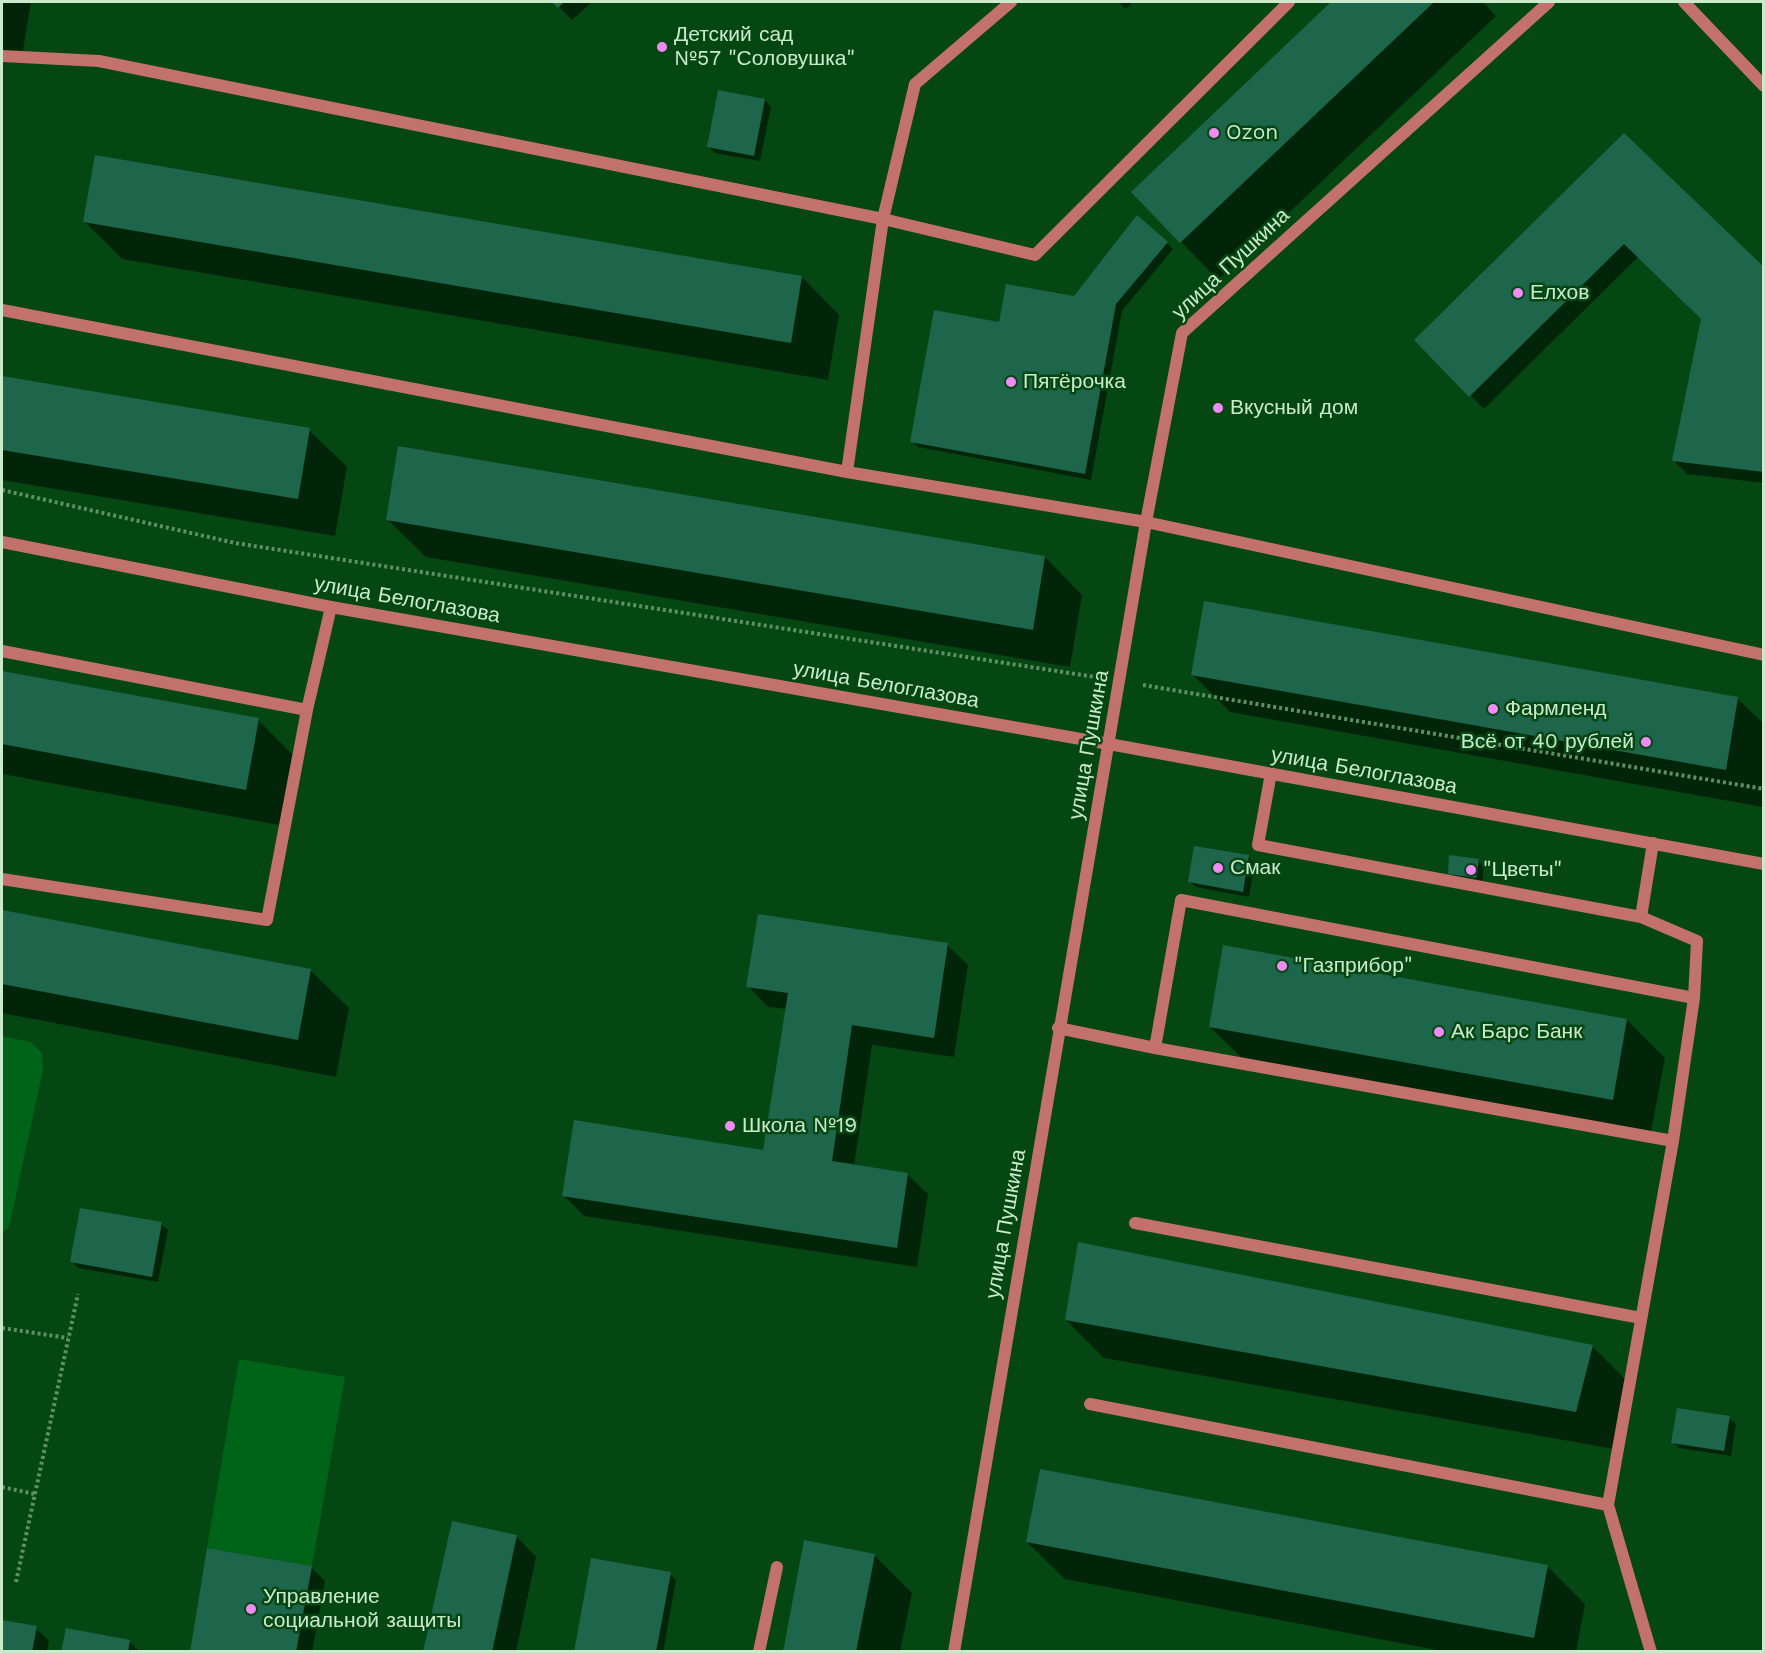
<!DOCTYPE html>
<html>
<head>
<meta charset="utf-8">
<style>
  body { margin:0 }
  #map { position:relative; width:1765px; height:1653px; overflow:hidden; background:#054712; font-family:"Work Sans",sans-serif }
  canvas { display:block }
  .frame { position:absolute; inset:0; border:3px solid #cbeacc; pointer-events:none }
</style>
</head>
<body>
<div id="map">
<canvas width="1765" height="1653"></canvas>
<div class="frame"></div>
</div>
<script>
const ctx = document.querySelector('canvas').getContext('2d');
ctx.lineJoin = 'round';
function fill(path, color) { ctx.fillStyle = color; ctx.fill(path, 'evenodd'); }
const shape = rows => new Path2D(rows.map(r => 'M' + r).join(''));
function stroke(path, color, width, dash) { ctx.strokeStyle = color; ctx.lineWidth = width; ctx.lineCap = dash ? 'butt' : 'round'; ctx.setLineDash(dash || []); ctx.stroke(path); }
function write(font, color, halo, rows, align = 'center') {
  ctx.font = font + ' "Work Sans",sans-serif'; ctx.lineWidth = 5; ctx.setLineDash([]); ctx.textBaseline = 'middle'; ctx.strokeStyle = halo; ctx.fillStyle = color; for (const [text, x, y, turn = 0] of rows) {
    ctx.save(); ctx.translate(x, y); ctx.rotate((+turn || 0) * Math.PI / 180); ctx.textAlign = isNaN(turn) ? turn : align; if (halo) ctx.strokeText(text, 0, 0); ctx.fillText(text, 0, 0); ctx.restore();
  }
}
fill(shape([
  [2,1036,31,1042,42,1053,43,1070,9,1227,2,1233],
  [239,1359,345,1377,312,1566,207,1548]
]), '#006418');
fill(shape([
  [2,2,31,2,21,63,2,60],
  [554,2,592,2,572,20],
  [1118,2,1133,2,1126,9],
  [1333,2,1483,2,1496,16,1218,280,1133,192],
  [765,100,771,107,760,161,715,153,708,146],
  [1624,135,1764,269,1764,483,1687,474,1674,461,1703,319,1639,256,1484,409,1416,340],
  [85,222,802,277,839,315,828,380,122,259],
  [1167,243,1173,249,1122,311,1091,480,918,447,912,441,1000,324,1074,298],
  [2,378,309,430,347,467,335,536,2,480],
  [388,520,1045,557,1082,595,1070,667,426,557],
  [2,672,258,720,296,758,284,826,2,774],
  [1192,674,1737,698,1764,724,1763,807,1230,712],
  [1248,857,1255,863,1249,897,1196,887,1189,881],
  [1478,861,1484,867,1482,884,1456,879,1449,873],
  [2,912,311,971,349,1008,336,1077,2,1013],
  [947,945,968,965,954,1057,872,1045,854,1166,907,1174,928,1194,917,1267,584,1216,564,1196,765,1152,787,1009,768,1007,748,986],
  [1627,1020,1665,1058,1650,1137,1248,1064,1210,1027],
  [161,1224,168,1230,158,1282,78,1268,72,1261],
  [1066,1320,1592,1346,1630,1384,1614,1449,1104,1358],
  [1729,1418,1736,1424,1731,1456,1679,1448,1673,1442],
  [516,1536,536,1557,516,1652,425,1652],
  [1027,1542,1547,1566,1585,1604,1576,1652,1447,1652,1065,1579],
  [208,1550,312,1568,325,1581,312,1652,191,1652],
  [874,1555,912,1593,900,1652,784,1652],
  [670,1574,676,1580,663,1652,575,1652],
  [2,1621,36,1628,49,1641,47,1652,2,1652],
  [129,1641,140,1652,63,1652]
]), '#0007');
fill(shape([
  [552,2,564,2,558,8],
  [1331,2,1434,2,1180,243,1131,192],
  [718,90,765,99,754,156,707,147],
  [1624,133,1764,267,1764,472,1672,461,1701,319,1624,244,1469,397,1414,340],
  [95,155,802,276,791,343,83,222],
  [1137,215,1168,242,1116,304,1085,474,910,442,934,310,999,322,1006,284,1074,296],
  [2,376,310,428,298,499,2,450],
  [398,446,1045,556,1033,630,386,520],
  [1204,601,1738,697,1726,770,1191,675],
  [2,671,259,718,246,790,2,744],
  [1194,846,1249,855,1243,892,1188,882],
  [1449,855,1479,859,1476,878,1448,874],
  [2,910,311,969,298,1040,2,984],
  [758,914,948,943,934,1038,852,1025,832,1161,908,1173,897,1248,562,1196,574,1120,763,1150,788,993,746,987],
  [1223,945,1627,1019,1613,1100,1209,1027],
  [80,1208,162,1222,152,1277,70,1262],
  [1078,1242,1593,1345,1576,1412,1065,1320],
  [1677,1408,1730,1416,1724,1451,1671,1443],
  [1040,1469,1548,1565,1534,1638,1026,1542],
  [452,1521,517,1535,492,1652,423,1652],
  [804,1540,875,1554,856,1652,783,1652],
  [207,1548,312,1566,296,1652,190,1652],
  [591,1558,671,1572,656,1652,574,1652],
  [2,1620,37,1626,32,1652,2,1652],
  [66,1628,130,1640,128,1652,61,1652]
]), '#1d664c');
stroke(shape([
  [2,490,235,543,1095,677],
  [1143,685,1764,789],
  [2,1328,68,1338],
  [2,1487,35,1494],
  [16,1582,78,1294]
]), '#5e9065', 4, [3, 3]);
stroke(shape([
  [2,56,99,61,883,219,1035,255,1289,2],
  [2,310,847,472,1146,522,1764,655],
  [847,472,883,219,915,84,1011,2],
  [2,651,307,710],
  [1271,773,1258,845,1641,917],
  [1653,843,1641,917,1697,941,1694,998,1673,1141],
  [2,879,267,920,307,710,331,607],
  [1058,1028,1155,1048],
  [1135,1223,1641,1318],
  [1090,1404,1608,1505],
  [759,1652,777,1567],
  [1651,1652,1608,1505,1673,1141,1155,1048,1181,900,1694,998]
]), '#c3726b', 12);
stroke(shape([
  [1684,2,1764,86],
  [954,1652,1146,522,1182,333,1549,2]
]), '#c3726b', 12);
stroke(shape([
  [2,542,331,607,1109,744,1764,864]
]), '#c3726b', 12);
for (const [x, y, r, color] of [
  [662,47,6,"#f08bf5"],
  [1214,133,6,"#f08bf5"],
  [1518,293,6,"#f08bf5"],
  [1011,382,6,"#f08bf5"],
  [1218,408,6,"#f08bf5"],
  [1493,709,6,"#f08bf5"],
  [1646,742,6,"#f08bf5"],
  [1218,868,6,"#f08bf5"],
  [1471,870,6,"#f08bf5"],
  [1282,966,6,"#f08bf5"],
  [1439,1032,6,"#f08bf5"],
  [730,1126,6,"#f08bf5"],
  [251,1609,6,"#f08bf5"]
]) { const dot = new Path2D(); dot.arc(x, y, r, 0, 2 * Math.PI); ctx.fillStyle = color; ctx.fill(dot); stroke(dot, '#054712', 2); }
write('21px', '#cbeacc', '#054712', [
  ["Детский сад",674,35],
  ["№57 \"Соловушка\"",674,59],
  ["Ozon",1226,133],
  ["Елхов",1530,293],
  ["Пятёрочка",1023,382],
  ["Вкусный дом",1230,408],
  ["Фармленд",1505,709],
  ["Всё от 40 рублей",1634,742,"right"],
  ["Смак",1230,868],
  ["\"Цветы\"",1483,870],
  ["\"Газприбор\"",1294,966],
  ["Ак Барс Банк",1451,1032],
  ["Школа №19",742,1126],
  ["Управление",263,1597],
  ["социальной защиты",263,1621]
], 'left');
write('21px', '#cbeacc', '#054712', [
  ["улица Пушкина",1231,264,-43],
  ["улица Белоглазова",407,600,10],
  ["улица Белоглазова",886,685,10],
  ["улица Пушкина",1089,745,-80],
  ["улица Белоглазова",1364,771,10],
  ["улица Пушкина",1006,1224,-80]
]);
</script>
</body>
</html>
